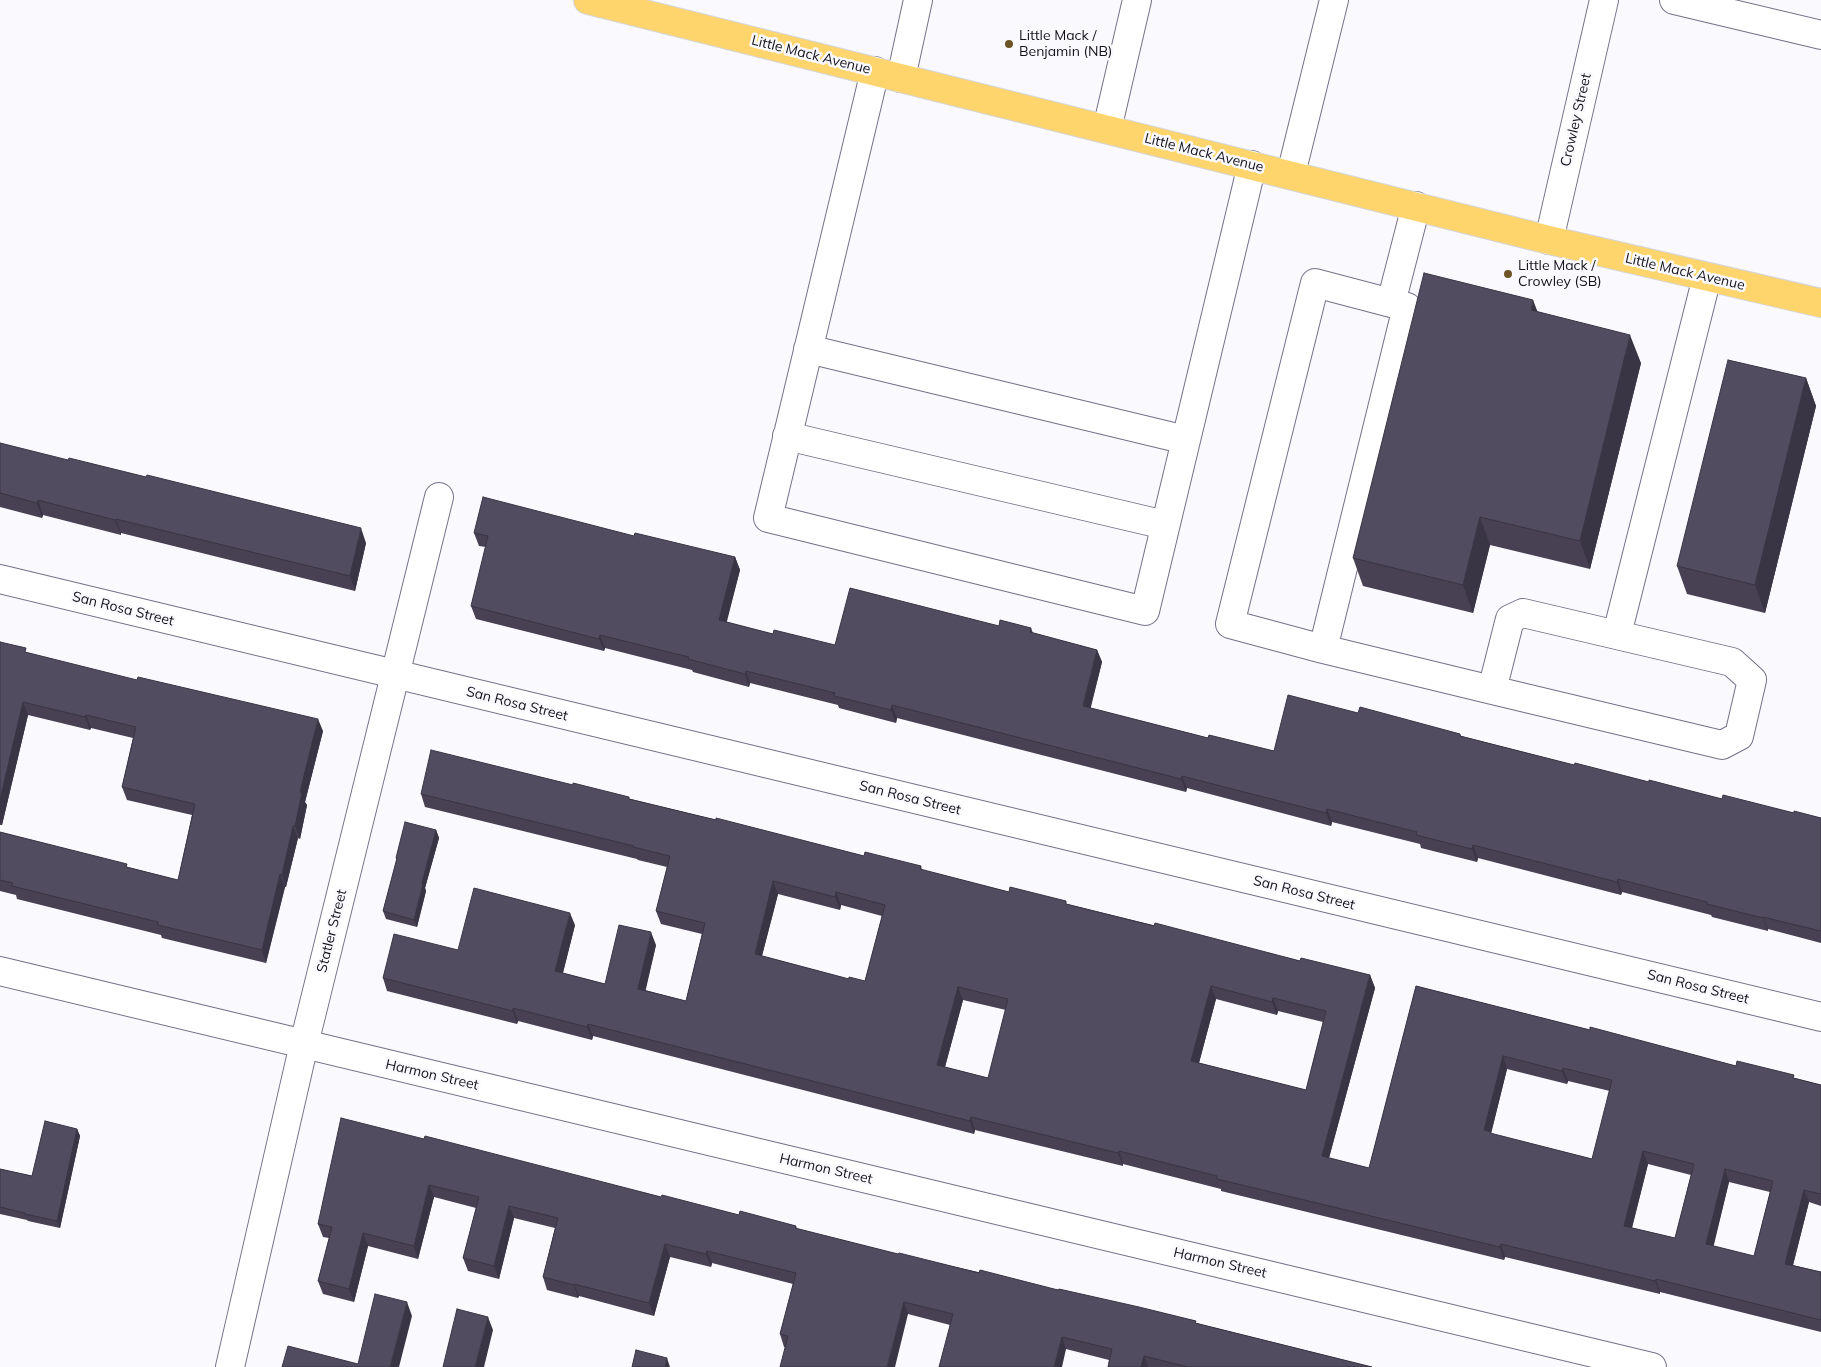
<!DOCTYPE html>
<html>
<head>
<meta charset="utf-8">
<style>
  body { margin:0 }
  canvas { display:block; background:#faf9fe }
</style>
</head>
<body>
<canvas width="1821" height="1367"></canvas>
<script>
const ctx = document.querySelector('canvas').getContext('2d');
ctx.lineJoin = 'round';
const shape = rows => new Path2D(rows.map(r => 'M' + r).join(''));
function stroke(path, color, width, dash) { ctx.strokeStyle = color; ctx.lineWidth = width; ctx.lineCap = dash ? 'butt' : 'round'; ctx.setLineDash(dash || []); ctx.stroke(path); }
function fill(path, color) { ctx.fillStyle = color; ctx.fill(path, 'evenodd'); }
function write(font, color, halo, rows, align = 'center') {
  ctx.font = font + ' Mulish,sans-serif'; ctx.lineWidth = 5; ctx.setLineDash([]); ctx.textBaseline = 'middle'; ctx.strokeStyle = halo; ctx.fillStyle = color; for (const [text, x, y, turn = 0] of rows) {
    ctx.save(); ctx.translate(x, y); ctx.rotate((+turn || 0) * Math.PI / 180); ctx.textAlign = isNaN(turn) ? turn : align; if (halo) ctx.strokeText(text, 0, 0); ctx.fillText(text, 0, 0); ctx.restore();
  }
}
const minor = shape([
  [1674,0,1821,35],
  [875,71,768,518,1145,611,1252,165],
  [901,78,918,0],
  [1107,129,1137,0],
  [1291,174,1334,0],
  [1549,240,1604,0],
  [1391,303,1407,307,1323,649,1230,624,1315,283,1391,303,1416,206],
  [808,349,1186,440],
  [787,436,1165,525],
  [0,579,1821,1017],
  [1617,634,1707,277],
  [1323,649,1492,690,1722,745,1739,736,1752,680,1732,662,1523,613,1510,619,1492,690],
  [0,971,1652,1367],
  [230,1367,304,1044,439,497]
]);
const major = shape([
  [588,0,1549,240,1821,303]
]);
stroke(minor, '#767187', 30);
stroke(major, '#d5d5d6', 30);
stroke(minor, '#fff', 28);
stroke(major, '#fed56c', 28);
fill(shape([
  [1538,312,1641,363,1590,569,1490,545,1473,613,1363,586,1353,558],
  [1806,378,1816,406,1765,613,1687,594,1677,566],
  [0,443,366,543,355,591,121,533,121,535,43,515,42,518,0,507],
  [474,533,634,536,735,557,740,570,726,622,773,634,835,645,999,626,1031,628,1033,633,1097,650,1102,662,1090,708,1208,738,1274,751,1358,713,1460,734,1461,736,1574,765,1649,782,1722,799,1821,818,1821,943,1768,929,1768,931,1712,917,1711,915,1622,892,1621,895,1478,858,1477,862,1421,848,1420,844,1332,822,1331,826,1187,788,1186,792,897,718,896,723,839,708,838,705,750,683,749,687,693,672,692,670,605,648,604,651,476,619,471,606,486,547,479,546],
  [0,642,28,653,323,731,305,802,307,805,300,839,298,838,286,887,285,887,266,963,162,938,161,935,17,899,16,895,0,891,0,832,128,867,178,880,192,815,127,800,122,787,133,738,91,728,90,730,28,715,2,825,0,825],
  [573,785,864,856,921,866,922,870,1009,892,1067,904,1300,961,1370,975,1375,988,1329,1158,1369,1168,1416,986,1590,1030,1736,1066,1795,1078,1821,1085,1821,1206,1809,1202,1793,1265,1821,1272,1821,1332,1660,1292,1660,1294,1505,1257,1504,1260,1221,1191,1221,1189,1123,1164,1123,1166,975,1130,974,1134,593,1036,592,1040,518,1021,517,1024,387,991,383,978,458,950,575,925,563,973,605,984,656,945,645,990,686,1001,702,934,661,924,656,911,667,867,638,860,637,859,425,807,421,794],
  [778,894,840,910,841,905,882,916,865,981,849,979,762,956],
  [1216,999,1277,1015,1278,1011,1323,1022,1306,1090,1199,1063],
  [963,1000,1006,1010,988,1078,945,1067],
  [1507,1069,1567,1084,1568,1081,1610,1091,1592,1159,1491,1134],
  [1648,1164,1691,1175,1675,1238,1632,1228],
  [1729,1182,1770,1192,1754,1256,1713,1246],
  [436,830,439,838,425,888,426,891,417,927,386,919,383,911,397,860,396,858],
  [77,1129,80,1136,60,1228,28,1221,27,1220,0,1214,0,1169,32,1176],
  [424,1139,661,1197,739,1215,796,1226,797,1229,898,1254,1196,1321,1196,1323,1372,1367,1108,1367,1109,1360,1066,1349,950,1325,908,1314,785,1347,784,1347,780,1334,793,1284,712,1263,711,1267,670,1257,654,1316,579,1296,578,1298,547,1290,543,1277,555,1228,514,1218,499,1279,468,1271,463,1258,476,1208,434,1197,418,1259,368,1246,354,1302,323,1294,318,1281,329,1238,323,1237,318,1224]
]), '#474153');
fill(shape([
  [1533,300,1544,328,1531,310],
  [1630,335,1641,363,1590,569,1580,541],
  [1806,378,1816,406,1765,613,1755,585],
  [38,500,43,515,42,518,37,503],
  [1480,517,1490,545,1473,613,1463,585],
  [116,519,121,533,121,535,115,520],
  [361,528,366,543,355,591,350,576],
  [735,557,740,570,724,633,719,620],
  [600,635,605,648,604,651,599,639],
  [1097,650,1102,662,1088,719,1083,706],
  [746,671,750,683,749,687,745,674],
  [23,702,28,715,2,825,0,821,0,800],
  [892,705,897,718,896,723,891,710],
  [86,715,91,728,90,730,85,717],
  [318,719,323,731,305,802,307,805,300,839,295,826,300,792],
  [1182,776,1187,788,1186,792,1181,779],
  [1327,809,1332,822,1331,826,1326,813],
  [293,826,298,838,286,887,282,875],
  [436,830,439,838,425,888,426,891,417,927,414,920,422,883],
  [1473,845,1478,858,1477,862,1472,849],
  [280,874,285,887,266,963,262,950],
  [1618,879,1622,892,1621,895,1617,882],
  [773,881,778,894,759,967,755,954],
  [836,892,841,905,840,910,835,897],
  [570,913,575,925,560,984,555,971],
  [1763,917,1768,929,1768,931,1763,918],
  [651,932,656,945,643,1002,638,989],
  [1370,975,1375,988,1326,1169,1322,1156],
  [1211,986,1216,999,1196,1074,1191,1061],
  [958,987,963,1000,942,1078,937,1065],
  [1273,998,1278,1011,1277,1015,1272,1002],
  [513,1008,518,1021,517,1024,513,1011],
  [588,1024,593,1036,592,1040,587,1027],
  [1503,1056,1507,1069,1491,1133,1495,1145,1484,1130],
  [1563,1068,1568,1081,1567,1084,1562,1071],
  [971,1117,975,1130,974,1134,970,1121],
  [77,1129,80,1136,60,1228,57,1221],
  [1119,1151,1123,1164,1123,1166,1118,1153],
  [1643,1151,1648,1164,1629,1239,1624,1226],
  [1725,1169,1729,1182,1711,1257,1706,1244],
  [429,1185,434,1197,418,1259,414,1246],
  [1804,1190,1809,1202,1790,1277,1785,1264],
  [509,1206,514,1218,499,1279,494,1266],
  [363,1233,368,1246,354,1302,349,1289],
  [665,1244,670,1257,654,1316,649,1303],
  [1501,1244,1505,1257,1504,1260,1500,1247],
  [707,1251,712,1263,711,1267,706,1254],
  [1656,1279,1660,1292,1660,1294,1655,1281],
  [574,1284,579,1296,578,1298,574,1285],
  [407,1302,412,1316,399,1367,390,1367],
  [904,1302,908,1314,895,1367,887,1367],
  [488,1317,493,1330,484,1367,475,1367],
  [1062,1337,1066,1349,1062,1367,1054,1367],
  [1144,1356,1148,1367,1141,1367],
  [667,1358,670,1367,665,1367]
]), '#393544');
const building = shape([
  [1424,273,1533,300,1531,310,1630,335,1580,541,1480,517,1463,585,1353,558,1424,273],
  [1728,360,1806,378,1755,585,1677,566,1728,360],
  [0,443,68,460,69,458,146,477,147,475,361,528,350,576,116,519,115,520,38,500,37,503,0,493,0,443],
  [483,497,634,536,635,533,735,557,719,620,773,634,774,630,835,645,850,588,999,626,1000,620,1031,628,1030,632,1097,650,1083,706,1208,738,1209,735,1274,751,1288,695,1358,713,1360,707,1460,734,1460,736,1574,765,1575,763,1649,782,1649,780,1722,799,1723,795,1794,813,1794,811,1821,818,1821,931,1763,917,1763,918,1707,904,1707,902,1618,879,1617,882,1473,845,1472,849,1416,835,1417,832,1327,809,1326,813,1182,776,1181,779,892,705,891,710,834,696,835,693,746,671,745,674,688,659,689,657,600,635,599,639,471,606,488,536,474,533,483,497],
  [0,642,26,648,25,652,137,680,138,677,318,719,300,792,302,793,295,826,293,826,282,875,280,874,262,950,158,925,158,922,12,886,13,883,0,880,0,832,127,864,126,867,178,880,195,804,122,787,136,727,86,715,85,717,23,702,0,800,0,642],
  [431,750,573,785,573,783,629,797,629,799,716,820,716,818,864,856,865,852,921,866,920,869,1009,892,1010,887,1066,901,1066,904,1154,926,1155,923,1300,961,1301,958,1370,975,1322,1156,1369,1168,1416,986,1590,1030,1590,1027,1736,1066,1737,1061,1794,1075,1793,1078,1821,1085,1821,1194,1804,1190,1785,1264,1821,1272,1820,1275,1821,1276,1821,1320,1656,1279,1655,1281,1501,1244,1500,1247,1217,1179,1217,1176,1119,1151,1118,1153,971,1117,970,1121,588,1024,587,1027,513,1008,513,1011,383,978,394,934,458,950,474,888,570,913,555,971,605,984,619,925,651,932,638,989,686,1001,705,923,656,911,670,856,633,847,634,846,421,794,431,750],
  [773,881,835,897,836,892,885,905,865,981,849,977,849,979,755,954,773,881],
  [1211,986,1272,1002,1273,998,1326,1011,1306,1090,1191,1061,1211,986],
  [958,987,1008,999,988,1078,937,1065,958,987],
  [1503,1056,1562,1071,1563,1068,1612,1080,1592,1159,1490,1133,1491,1132,1484,1130,1503,1056],
  [1643,1151,1694,1164,1675,1238,1624,1226,1643,1151],
  [1725,1169,1773,1181,1754,1256,1706,1244,1725,1169],
  [405,822,436,830,422,883,423,884,414,920,383,911,397,858,396,858,405,822],
  [341,1118,424,1139,425,1136,661,1197,662,1195,739,1215,740,1211,796,1226,795,1228,898,1254,899,1253,979,1273,980,1270,1058,1290,1059,1289,1139,1307,1196,1321,1195,1323,1372,1367,1188,1367,1144,1356,1141,1367,1108,1367,1112,1349,1062,1337,1054,1367,939,1367,953,1314,904,1302,887,1367,780,1367,788,1336,780,1334,796,1273,707,1251,706,1254,665,1244,649,1303,574,1284,574,1285,543,1277,558,1218,509,1206,494,1266,463,1258,479,1197,429,1185,414,1246,363,1233,349,1289,318,1281,332,1227,318,1224,341,1118],
  [45,1121,77,1129,57,1221,25,1214,25,1213,0,1207,0,1169,32,1176,45,1121],
  [375,1294,407,1302,390,1367,282,1367,288,1346,358,1364,375,1294],
  [457,1309,488,1317,475,1367,443,1367,457,1309],
  [636,1350,667,1358,665,1367,632,1367,636,1350]
]);
fill(building, '#524c61');
stroke(building, '#393544', 1);
for (const [x, y, r, color] of [
  [1009,44,5,"#6d5425"],
  [1508,274,5,"#6d5425"]
]) { const dot = new Path2D(); dot.arc(x, y, r, 0, 2 * Math.PI); ctx.fillStyle = color; ctx.fill(dot); stroke(dot, '#faf9fe', 2); }
write('14px', '#15131c', '#faf9fe', [
  ["Little Mack /",1019,36],
  ["Benjamin (NB)",1019,52],
  ["Little Mack /",1518,266],
  ["Crowley (SB)",1518,282]
], 'left');
write('14px', '#15131c', '#faf9fe', [
  ["Little Mack Avenue",811,55,14],
  ["Crowley Street",1576,120,-77],
  ["Little Mack Avenue",1204,153,14],
  ["Little Mack Avenue",1685,272,13],
  ["San Rosa Street",123,609,14],
  ["San Rosa Street",517,704,14],
  ["San Rosa Street",910,798,14],
  ["San Rosa Street",1304,893,14],
  ["Statler Street",332,931,-76],
  ["San Rosa Street",1698,987,14],
  ["Harmon Street",432,1075,13],
  ["Harmon Street",826,1169,13],
  ["Harmon Street",1220,1263,13]
]);
</script>
</body>
</html>
